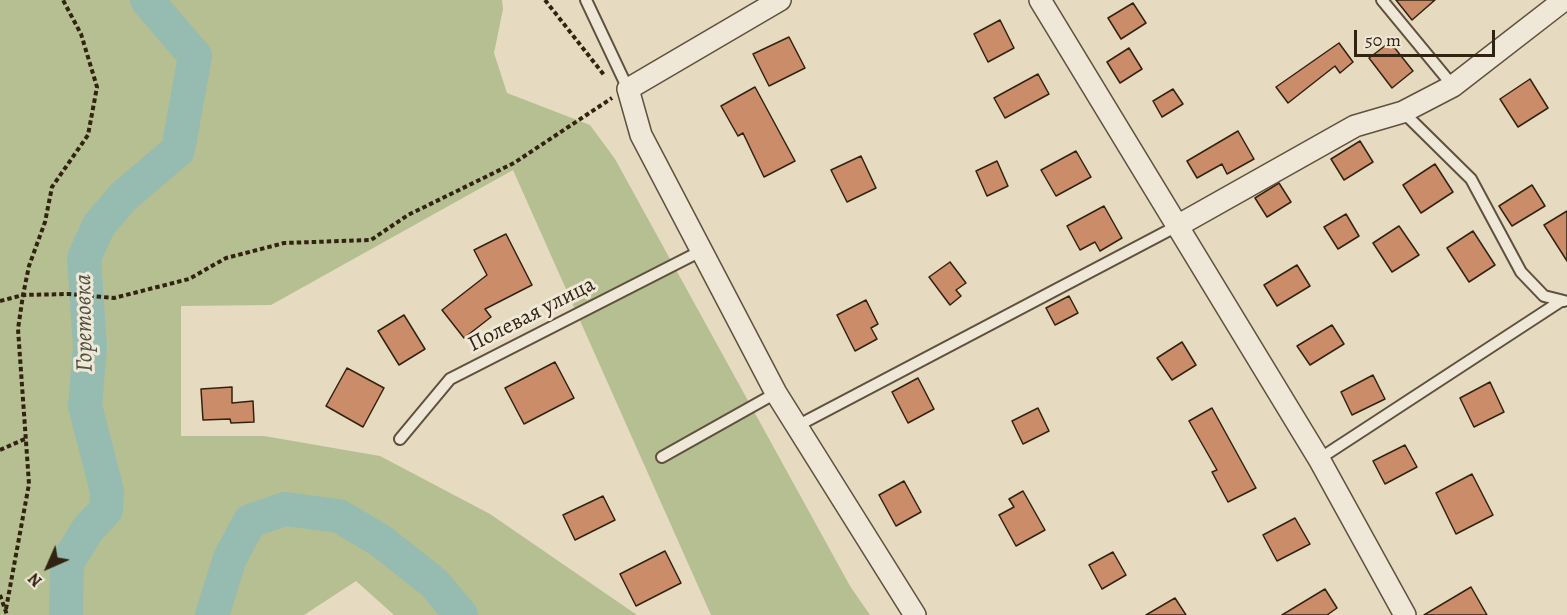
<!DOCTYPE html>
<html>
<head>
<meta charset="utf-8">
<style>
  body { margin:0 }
  #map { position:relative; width:1567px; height:615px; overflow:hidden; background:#e6dac1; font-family:Alegreya,serif }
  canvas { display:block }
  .north { position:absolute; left:18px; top:537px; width:60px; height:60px; -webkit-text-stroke:4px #efe7d7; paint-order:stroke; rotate:225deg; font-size:16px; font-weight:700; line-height:24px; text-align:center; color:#322311 }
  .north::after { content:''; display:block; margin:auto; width:21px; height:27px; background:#322311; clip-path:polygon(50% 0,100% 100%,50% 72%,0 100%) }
  .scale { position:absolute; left:1354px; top:30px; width:141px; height:27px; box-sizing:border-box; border:3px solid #322311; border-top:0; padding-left:8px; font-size:18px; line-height:21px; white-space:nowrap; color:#322311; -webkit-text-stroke:4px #efe7d7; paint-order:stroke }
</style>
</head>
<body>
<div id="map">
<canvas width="1567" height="615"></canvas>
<div class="north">N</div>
<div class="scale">50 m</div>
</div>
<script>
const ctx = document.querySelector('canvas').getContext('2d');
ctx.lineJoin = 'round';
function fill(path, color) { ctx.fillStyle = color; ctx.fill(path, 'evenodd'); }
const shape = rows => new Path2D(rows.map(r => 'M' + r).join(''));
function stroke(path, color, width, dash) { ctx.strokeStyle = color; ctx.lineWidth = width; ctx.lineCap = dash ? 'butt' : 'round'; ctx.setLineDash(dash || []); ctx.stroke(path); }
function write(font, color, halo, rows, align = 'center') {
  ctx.font = font + ' Alegreya,serif'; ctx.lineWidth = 6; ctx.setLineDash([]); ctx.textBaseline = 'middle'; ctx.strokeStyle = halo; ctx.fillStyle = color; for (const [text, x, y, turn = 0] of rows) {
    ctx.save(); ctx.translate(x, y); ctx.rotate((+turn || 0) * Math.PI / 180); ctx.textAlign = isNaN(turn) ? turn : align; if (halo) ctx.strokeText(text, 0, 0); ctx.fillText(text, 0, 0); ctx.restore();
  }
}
fill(shape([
  [0,0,502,0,503,9,494,53,507,93,590,125,615,159,850,586,870,615,711,615,513,170,271,305,181,306,181,436,264,436,380,456,490,514,637,615,394,615,356,581,304,615,0,615]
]), '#b6bf92');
stroke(shape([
  [66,615,67,563,88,529,106,510,107,491,85,406,90,347,84,258,99,225,123,197,178,150,195,56,147,0],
  [212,615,230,558,250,521,285,509,339,516,381,541,434,583,461,615]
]), '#96bbb0', 34);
const building = shape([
  [1396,0,1435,0,1412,20,1396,0],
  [1133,3,1146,23,1121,39,1108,18,1133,3],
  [1000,20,1014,48,988,62,974,34,1000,20],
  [789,37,805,68,769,86,753,54,789,37],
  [1390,42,1413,71,1392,88,1369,58,1390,42],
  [1339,43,1353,62,1340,73,1335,66,1288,103,1276,87,1339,43],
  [1129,48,1142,69,1120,83,1107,62,1129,48],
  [1038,74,1049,94,1005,118,994,98,1038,74],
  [1530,79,1548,108,1518,127,1500,99,1530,79],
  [755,87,795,161,764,177,743,133,738,136,721,106,755,87],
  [1173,89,1183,104,1162,117,1153,101,1173,89],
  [1238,131,1254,159,1227,174,1222,164,1197,178,1187,161,1238,131],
  [1360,141,1373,162,1344,180,1331,159,1360,141],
  [1076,151,1091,177,1056,196,1041,170,1076,151],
  [861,156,876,188,847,202,831,170,861,156],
  [997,161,1008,186,987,196,976,171,997,161],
  [1435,164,1453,192,1421,213,1403,185,1435,164],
  [1279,183,1291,202,1267,217,1255,198,1279,183],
  [1532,185,1545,206,1512,226,1499,206,1532,185],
  [1104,206,1122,238,1100,251,1095,242,1080,250,1067,226,1104,206],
  [1567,211,1567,261,1544,225,1567,211],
  [1346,214,1359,236,1338,249,1324,227,1346,214],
  [1399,226,1419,255,1392,272,1373,243,1399,226],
  [1473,231,1495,265,1469,282,1447,248,1473,231],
  [506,234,532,285,485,309,491,317,464,338,442,310,487,275,474,250,506,234],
  [950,262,966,283,956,290,961,296,950,305,929,277,950,262],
  [1297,265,1310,286,1277,306,1264,285,1297,265],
  [1069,296,1078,313,1055,325,1046,308,1069,296],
  [866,300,878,324,871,328,877,339,855,351,837,315,866,300],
  [404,315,425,349,399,365,378,331,404,315],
  [1332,325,1344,344,1310,365,1297,346,1332,325],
  [1182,342,1196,365,1172,380,1157,358,1182,342],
  [555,362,574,398,524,424,505,388,555,362],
  [347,368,384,388,363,427,326,406,347,368],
  [1373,375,1385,399,1352,415,1341,392,1373,375],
  [918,378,934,409,908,423,892,392,918,378],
  [1490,382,1504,412,1474,427,1460,398,1490,382],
  [232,387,232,403,253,401,254,422,231,423,230,419,203,420,201,389,232,387],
  [1038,408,1049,431,1023,444,1012,421,1038,408],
  [1212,408,1256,488,1228,502,1212,472,1217,470,1189,421,1212,408],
  [1405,445,1417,467,1385,484,1373,461,1405,445],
  [1472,474,1493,515,1456,534,1436,493,1472,474],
  [904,481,921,512,896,526,879,495,904,481],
  [1023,491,1045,530,1016,546,999,515,1014,507,1009,499,1023,491],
  [603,496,615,520,575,540,563,515,603,496],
  [1295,518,1310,544,1277,561,1263,535,1295,518],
  [665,551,681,583,636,606,620,574,665,551],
  [1113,552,1126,575,1102,589,1089,565,1113,552],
  [1471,587,1487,615,1424,615,1471,587],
  [1325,589,1337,608,1327,615,1282,615,1325,589],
  [1175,598,1186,615,1146,615,1175,598]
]);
fill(building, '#cb8c69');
stroke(building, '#322311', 1.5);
const lane = shape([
  [586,0,628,89],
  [1382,0,1453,86],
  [1403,112,1471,179,1521,272,1544,296,1564,301],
  [795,427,1179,225],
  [400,439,450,379,701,251],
  [662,457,776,393],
  [1319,459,1561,301]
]);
const street = shape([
  [780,0,628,89,641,135,776,393,915,615],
  [1040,0,1319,459,1405,615],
  [1179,225,1355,126,1403,112,1453,86,1564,0]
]);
stroke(lane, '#5f513d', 14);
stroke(street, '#5f513d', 24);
stroke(shape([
  [545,0,604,75],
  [0,301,23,295,69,294,114,298,189,279,226,258,284,243,371,240,408,215,514,163,612,98],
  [0,450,27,438],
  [0,595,7,615],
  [6,609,29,484,18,329,23,295,29,266,45,222,52,187,88,135,97,87,81,34,63,0]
]), '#322311', 4, [4.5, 3]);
stroke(lane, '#efe7d7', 10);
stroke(street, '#efe7d7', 21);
write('22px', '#322311', '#efe7d7', [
  ["Полевая улица",532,315,-27]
]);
write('italic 24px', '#505141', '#efe7d7', [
  ["Горетовка",85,323,-91]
]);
</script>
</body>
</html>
